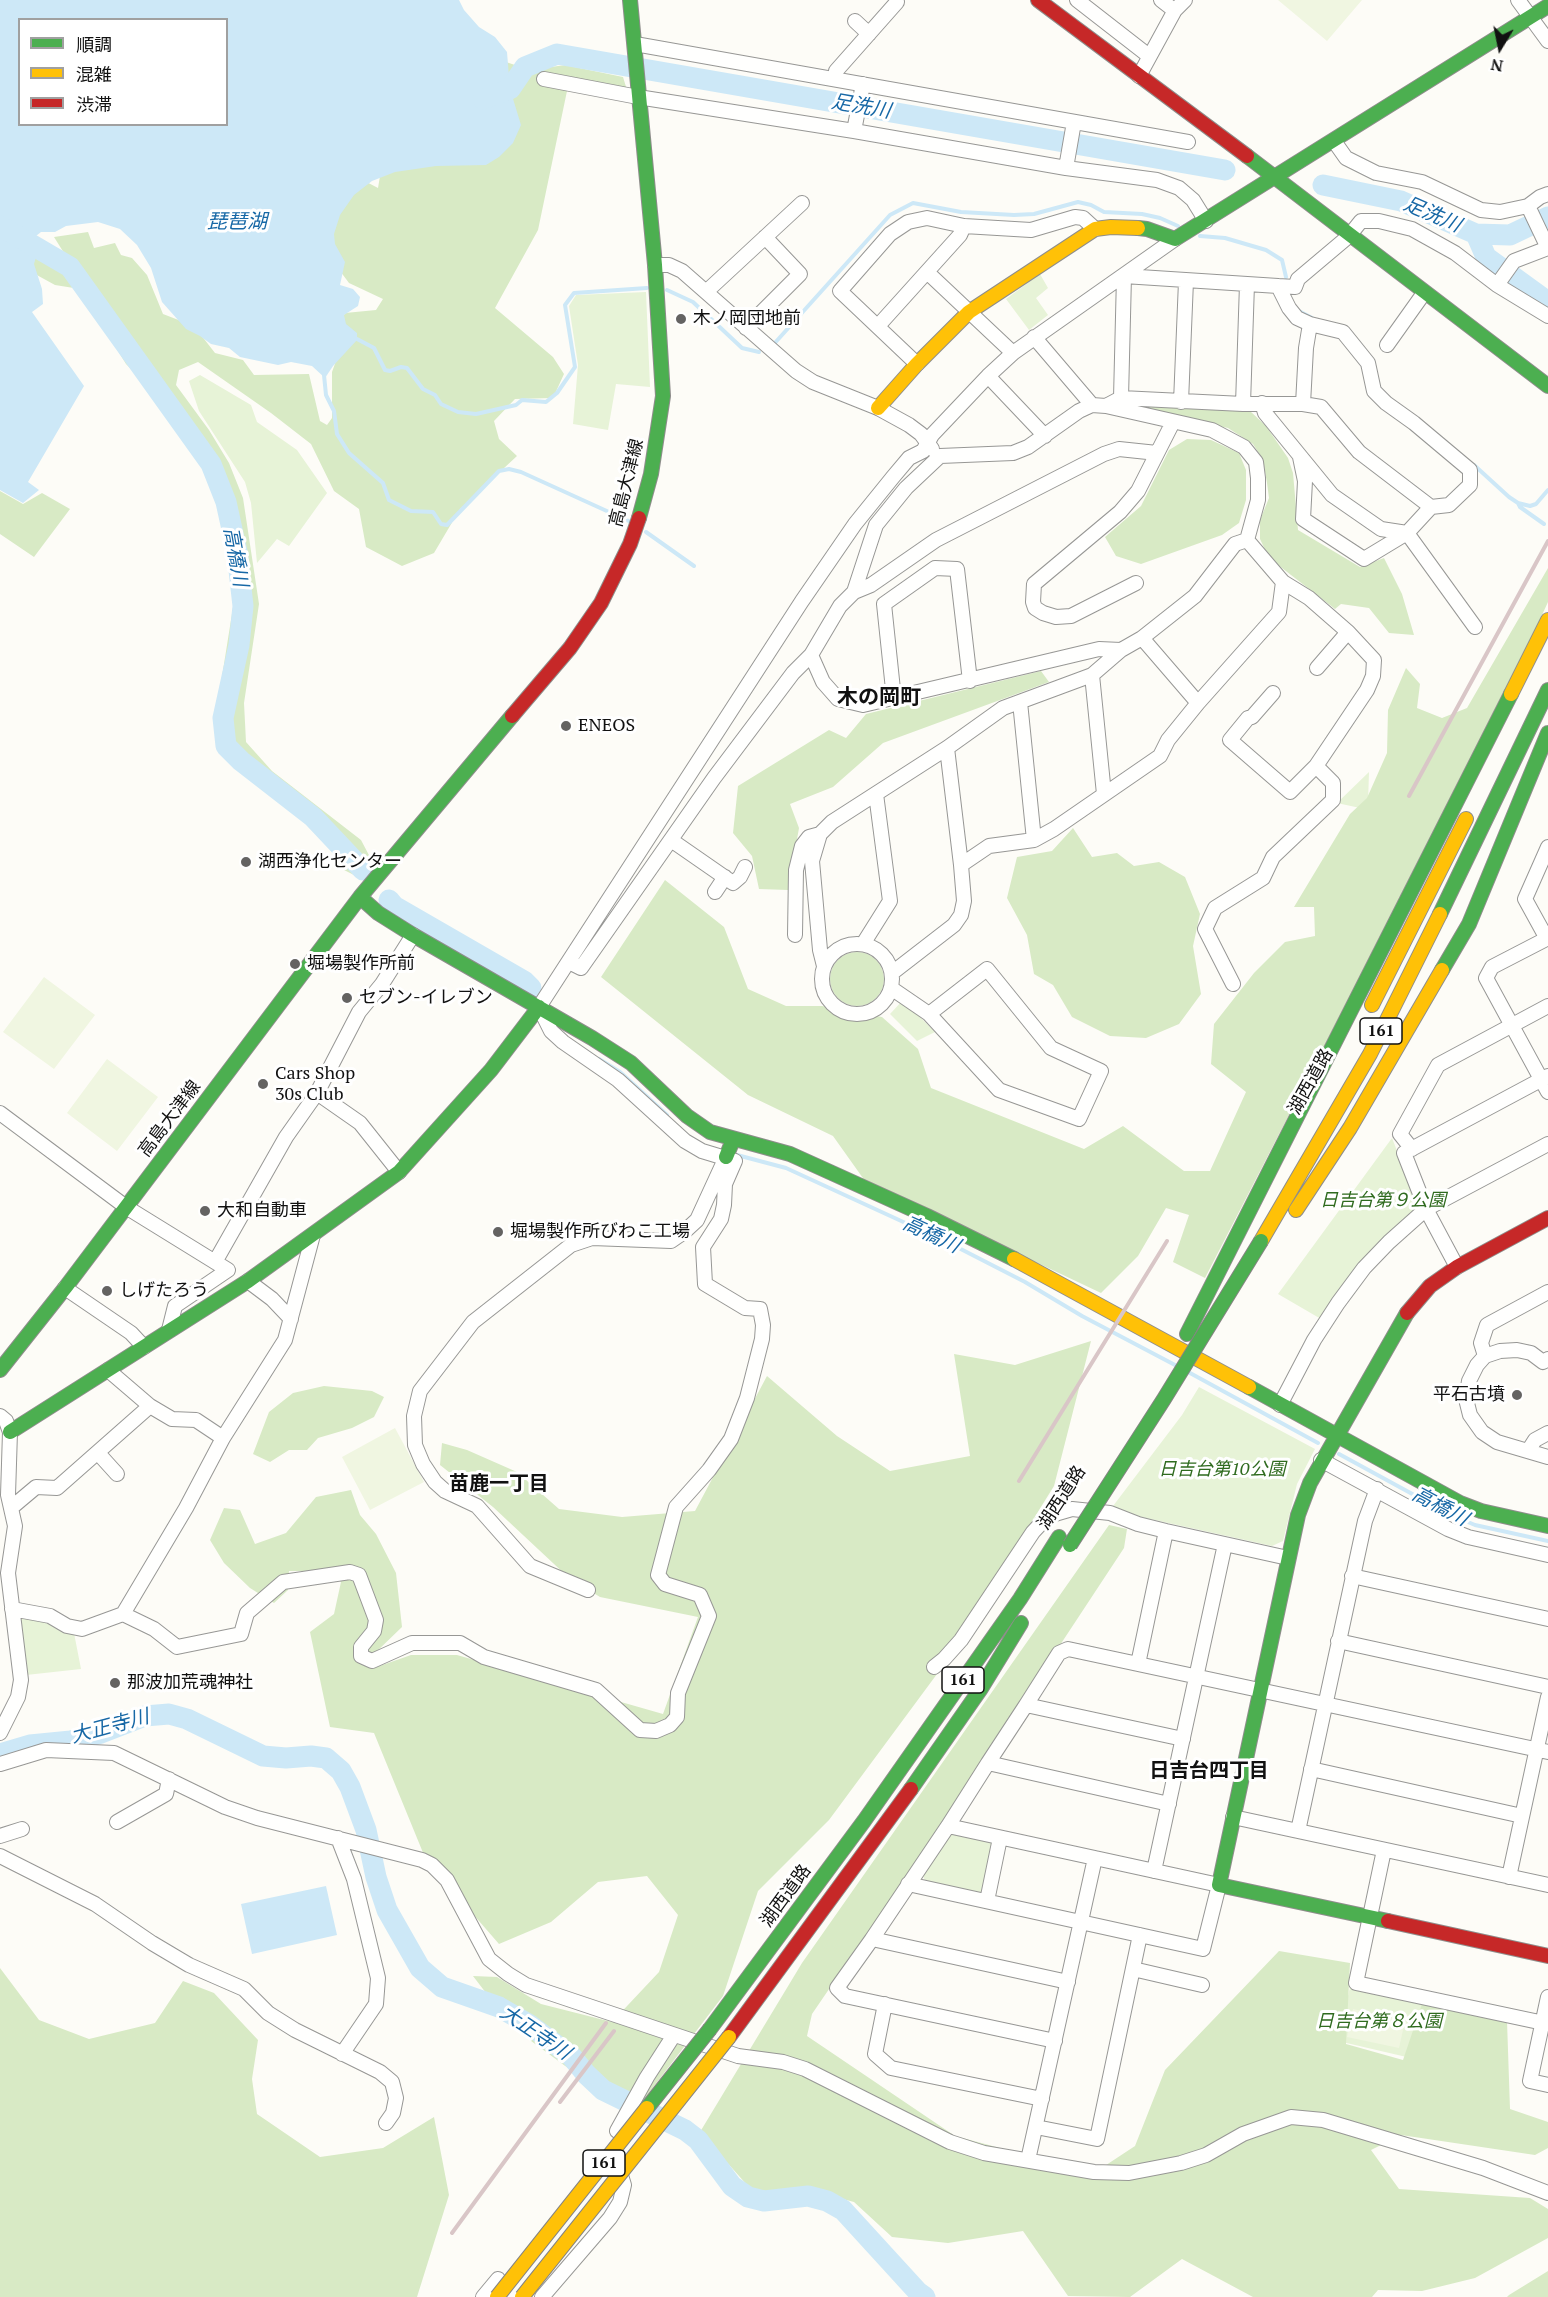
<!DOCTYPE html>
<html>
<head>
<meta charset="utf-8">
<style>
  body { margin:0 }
  #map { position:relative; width:1548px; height:2297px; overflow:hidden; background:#fdfcf7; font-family:"PT Serif","Noto Sans JP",serif }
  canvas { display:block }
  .legend { position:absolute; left:18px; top:18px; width:210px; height:108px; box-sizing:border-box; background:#fff; border:2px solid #a0a0a0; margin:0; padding:8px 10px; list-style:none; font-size:18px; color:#111 }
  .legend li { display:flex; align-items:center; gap:12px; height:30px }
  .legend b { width:30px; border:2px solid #a0a0a0 }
  .north { position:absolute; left:1470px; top:18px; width:60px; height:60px; -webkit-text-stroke:4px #fff; paint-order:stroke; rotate:190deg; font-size:16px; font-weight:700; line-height:24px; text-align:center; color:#111 }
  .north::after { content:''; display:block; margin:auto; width:21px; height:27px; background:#111; clip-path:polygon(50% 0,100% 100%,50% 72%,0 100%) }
</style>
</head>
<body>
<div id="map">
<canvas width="1548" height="2297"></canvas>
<ul class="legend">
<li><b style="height:8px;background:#4caf50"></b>順調</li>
<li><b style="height:8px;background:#ffc107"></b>混雑</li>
<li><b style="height:8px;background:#c62828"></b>渋滞</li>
</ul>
<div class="north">N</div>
</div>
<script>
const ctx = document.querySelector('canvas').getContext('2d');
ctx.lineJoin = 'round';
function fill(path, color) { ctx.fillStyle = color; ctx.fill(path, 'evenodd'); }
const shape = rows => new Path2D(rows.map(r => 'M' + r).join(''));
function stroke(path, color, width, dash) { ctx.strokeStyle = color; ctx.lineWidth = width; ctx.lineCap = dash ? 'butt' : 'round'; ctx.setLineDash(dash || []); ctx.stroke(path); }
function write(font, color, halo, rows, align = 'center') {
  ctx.font = font + ' "PT Serif","Noto Sans JP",serif'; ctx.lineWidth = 6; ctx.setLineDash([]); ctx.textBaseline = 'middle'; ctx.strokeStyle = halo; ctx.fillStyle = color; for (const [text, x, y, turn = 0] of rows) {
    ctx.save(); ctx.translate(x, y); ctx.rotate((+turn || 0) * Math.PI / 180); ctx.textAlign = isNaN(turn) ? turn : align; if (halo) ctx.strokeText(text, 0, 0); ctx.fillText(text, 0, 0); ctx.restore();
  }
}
fill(shape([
  [1040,274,1048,288,1036,298,1048,315,1029,330,1006,299],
  [646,292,650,387,616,384,608,430,573,424,578,365,569,306,576,295],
  [200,375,251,405,257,422,297,450,327,493,289,546,277,539,257,563,251,503,245,482,199,411,189,381],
  [1369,772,1368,804,1360,808,1337,803],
  [903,1000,935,1032,917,1041,890,1014],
  [1392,1138,1417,1202,1413,1214,1321,1319,1278,1294],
  [1199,1387,1315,1449,1297,1484,1283,1541,1272,1546,1110,1510,1182,1415],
  [19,1616,52,1623,74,1633,81,1669,26,1675],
  [955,1834,994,1842,983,1895,926,1884,922,1872,946,1837],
  [1350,1987,1428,2004,1415,2059,1338,2041]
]), '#e7f3d7');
fill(shape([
  [488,56,530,70,565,65,623,77,627,90,556,88,567,91,538,230,495,308,553,357,564,374,553,398,515,399,494,421,499,439,517,456,460,509,434,553,402,566,366,547,359,509,334,491,311,444,271,413,198,362,179,370,176,385,209,430,229,463,243,498,259,604,244,703,246,742,272,771,361,840,371,859,356,876,342,869,336,850,220,747,217,708,234,601,217,487,153,391,126,364,80,289,55,285,13,262,30,250,64,253,54,237,88,232,94,248,115,243,121,255,132,258,147,275,163,314,194,326,215,353,243,360,254,375,309,374,320,421,327,425,332,418,332,372,341,347,337,328,345,313,376,310,383,299,349,283,308,228,357,177,378,188,381,170],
  [1140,403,1251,412,1266,426,1288,458,1293,473,1298,530,1360,567,1384,558,1402,594,1414,635,1389,633,1369,608,1341,604,1335,609,1269,558,1260,539,1260,520,1269,498,1267,483,1263,460,1253,444,1228,428,1145,410],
  [1187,439,1211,440,1239,453,1246,470,1246,500,1239,523,1222,535,1141,564,1116,556,1105,537,1141,506,1169,450],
  [0,491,23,504,42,493,70,509,34,557,0,534],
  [1548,568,1548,602,1506,693,1205,1278,1173,1262,1189,1215,1166,1208,1138,1256,1101,1293,865,1181,833,1136,748,1095,601,977,665,880,724,927,748,989,786,1006,822,1006,882,1017,918,1049,931,1088,1084,1149,1123,1126,1184,1171,1210,1171,1246,1092,1211,1064,1214,1024,1254,973,1285,942,1315,936,1314,907,1294,907,1350,814,1367,798,1387,753,1388,710,1406,668,1420,684,1417,708,1442,718,1467,708],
  [1041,671,1049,682,883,743,833,787,790,804,799,828,788,890,759,889,752,856,733,833,738,786,829,730,846,738,866,714],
  [1073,828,1092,857,1117,853,1134,866,1159,862,1185,877,1200,914,1193,946,1201,994,1179,1024,1146,1038,1110,1036,1072,1017,1053,985,1034,974,1027,935,1007,898,1017,857,1052,851],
  '830 979a27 27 0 1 1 54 0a27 27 0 1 1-54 0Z',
  [1091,1341,1054,1486,937,1674,829,1820,758,1891,723,1996,632,2115,512,2027,473,1976,497,1977,541,2004,612,2022,659,1972,678,1915,647,1876,598,1882,551,1922,499,1944,426,1860,374,1733,330,1727,310,1632,334,1614,341,1582,332,1571,289,1571,288,1590,274,1603,250,1588,224,1563,210,1540,224,1508,240,1510,255,1544,286,1533,316,1497,351,1490,360,1515,376,1534,396,1573,402,1627,373,1655,371,1669,411,1655,457,1655,663,1714,698,1617,600,1597,569,1578,493,1507,440,1465,442,1443,467,1450,517,1472,559,1509,622,1517,695,1511,767,1376,837,1436,890,1471,970,1456,954,1354,1015,1365],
  [324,1386,372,1391,384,1397,374,1417,352,1428,318,1438,307,1450,289,1450,270,1462,253,1454,269,1412,293,1393],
  [1109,1525,1127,1529,1124,1548,948,1815,812,2014,807,2036,955,2136,1094,2173,1135,2146,1165,2070,1279,1951,1350,1963,1346,2044,1403,2060,1422,2004,1507,2021,1510,2109,1548,2122,1548,2148,1535,2155,1401,2135,1371,2150,1399,2189,1530,2198,1548,2209,1548,2238,1475,2278,1422,2291,1378,2290,1372,2297,1253,2297,1182,2259,1130,2297,1068,2296,1023,2231,948,2243,892,2237,854,2202,802,2188,755,2194,700,2132,802,1963],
  [0,1968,39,2020,89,2039,155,2023,183,1981,214,1993,258,2040,252,2079,257,2114,320,2157,383,2148,434,2117,449,2195,417,2297,0,2297],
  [1548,2271,1548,2297,1507,2297,1509,2295]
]), '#d8eac5');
fill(shape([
  [1278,0,1362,0,1327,41],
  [44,977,95,1015,54,1069,3,1032],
  [107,1059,158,1097,117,1151,67,1113],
  [395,1428,424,1482,370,1510,342,1457],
  [1353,2009,1405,2021,1399,2048,1347,2037]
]), '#f0f6e1');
fill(shape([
  [0,0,459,0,464,10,479,27,495,37,507,52,510,89,521,125,513,143,499,157,486,165,436,166,395,172,372,181,354,195,340,215,334,234,335,244,345,262,340,285,353,289,360,297,358,306,344,315,346,324,357,333,357,340,333,366,325,378,312,366,291,362,278,365,240,357,229,348,211,344,200,336,186,329,162,302,151,268,137,245,120,229,98,222,66,226,55,232,41,232,36,236,40,244,34,264,42,289,43,304,32,312,84,386,28,482,39,490,23,503,0,490],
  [20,20,226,20,226,124,20,124],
  [326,1886,337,1935,252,1954,241,1904]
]), '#cde8f7');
stroke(shape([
  [1200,236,1225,238,1266,250,1282,260,1286,277],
  [667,290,693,302,742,348,759,352],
  [1297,310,1312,318],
  [357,339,374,348,385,370,390,371,401,367,407,368,423,389,435,395,441,404,458,412,476,414,516,405,522,400,546,402,557,393,575,367,565,305,574,293,647,288],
  [773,345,890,215,913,203,961,212,1014,215,1034,214,1078,202,1091,205,1104,212,1142,214,1160,218,1178,226],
  [324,375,326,395,334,411,337,434,349,453,383,483,389,500,411,511,433,512,441,524,447,525,499,471,509,469,521,472,631,522],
  [1474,465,1509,497,1518,503,1530,506,1536,504,1548,490],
  [1518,503,1520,507,1544,524],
  [646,532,694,566],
  [599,1059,620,1072,667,1115],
  [737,1155,786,1168,949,1243,1025,1282,1082,1316,1175,1365],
  [1190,1373,1318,1443],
  [1339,1454,1449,1514,1475,1525,1548,1541]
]), '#cde8f7', 4);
stroke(shape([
  [483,99,510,89,525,67,557,54,1225,170],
  [1323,185,1401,201,1476,234,1486,257,1548,302],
  [0,226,70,267,211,464,226,502,237,552,243,606,239,645,223,718,226,746,241,761,313,817,363,870],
  [1476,234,1510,235,1548,217],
  [389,900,394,906,524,981,531,988],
  [0,1754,30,1745,71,1741,101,1733,145,1716,169,1714,187,1719,263,1756,286,1758,311,1756,326,1758,341,1771,350,1787,366,1830,376,1877,387,1910,420,1968,442,1987,499,2007,530,2025,572,2057,586,2074,603,2090,685,2130,698,2140,732,2186,748,2197,764,2201,808,2196,827,2201,843,2210,918,2292,925,2297]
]), '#cde8f7', 21);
const street = shape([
  [1077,0,1149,56],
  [1161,0,1170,7],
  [1518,0,1548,41],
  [855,21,869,34],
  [635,44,1188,142],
  [1139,76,1175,10,1185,0],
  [544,79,638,97,854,131,1066,168,1157,180,1179,188,1193,200,1206,221],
  [835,79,836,71,897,2],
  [854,131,863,84],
  [1334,141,1346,158,1376,173,1422,182,1481,210,1500,212,1528,206,1540,197,1548,194],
  [1066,168,1074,122],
  [655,265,669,265,682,271,796,371,813,382,878,408,909,425,921,434,932,449],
  [927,272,1013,353],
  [1497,285,1514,261,1548,248,1528,206],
  [1278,286,1295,287,1298,279,1349,236,1361,221,1379,221,1412,229,1455,253,1497,285,1548,316],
  [707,291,802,203],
  [878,326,960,235,964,226],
  [746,328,800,274,765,237],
  [1034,337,1092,405],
  [1387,345,1424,293],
  [917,364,840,291,890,234,908,222,927,218,964,226,1031,230,1075,217,1083,218,1095,229],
  [988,376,1045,436],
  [1121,398,1124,276,1278,286,1289,308,1297,318,1310,324,1343,332,1368,363,1374,391,1386,403,1414,423,1470,470,1470,485,1449,505,1431,507,1407,533,1381,529,1332,495,1265,413,1262,403],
  [1181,402,1186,281],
  [1243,404,1247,284],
  [1303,404,1321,407,1359,452,1431,507],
  [1106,406,1212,430,1244,447,1256,462,1258,478,1258,500,1247,540],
  [1300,457,1305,481,1303,519,1364,559,1407,533,1475,627],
  [1136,583,1071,616,1056,617,1043,613,1035,608,1033,602,1034,584,1120,512,1138,491,1173,422],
  [854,592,876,525,906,488,940,456,1013,453,1028,447,1079,411,1092,405,1106,406,1121,398,1243,404,1303,404,1306,348,1310,324],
  [1142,638,1198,703],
  [1121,650,1099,649,863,705,838,699,823,682,811,655,840,606,854,592,871,585,936,540,1104,454,1119,449,1157,453],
  [1317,668,1348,632],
  [1092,675,1104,794],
  [1273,693,1252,717,1248,718,1230,740,1290,792,1316,766],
  [894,699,884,604,935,568,957,569,970,681],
  [1020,702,1034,840],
  [947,748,961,865],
  [671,840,733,883,740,877,745,867],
  [715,892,725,877],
  [795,935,796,870,802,846,809,837,820,834],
  [1548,938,1492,967,1486,978,1548,1092],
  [1547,939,1525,899,1548,847],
  [863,944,890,901,876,794],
  '822 979a35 35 0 1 1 70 0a35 35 0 1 1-70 0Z',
  [569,962,581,968,714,778,793,673,811,655],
  [824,966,820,950,812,861,820,834,832,822,947,748,1003,708,1092,675,1121,650,1142,638,1195,596,1235,544,1247,540],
  [892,973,954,925,961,915,964,901,961,865,989,846,1034,840,1054,829,1160,756,1168,740,1198,703,1279,612,1283,582],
  [1233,984,1205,929,1215,908,1263,878,1273,857,1333,800,1333,783,1316,766,1367,690,1373,676,1374,660,1348,632,1309,598,1283,582,1247,540],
  [891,988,929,1014,999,1090,1079,1119,1101,1071,1051,1048,987,969,929,1014],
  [317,1093,360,1123,399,1172],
  [0,1113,126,1207,228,1270,175,1306,169,1330],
  [1412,1149,1400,1134,1438,1065,1548,1006],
  [215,1262,286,1137,317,1093,359,1012,382,984,413,935],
  [1457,1267,1426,1209,1404,1153,1548,1076],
  [248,1281,272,1299,291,1319],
  [65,1288,131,1333,144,1347],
  [1485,1356,1481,1343,1487,1325,1548,1292],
  [1548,1359,1543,1362,1531,1353,1517,1350,1500,1351,1485,1356,1477,1365,1469,1381,1466,1399,1470,1415,1482,1432,1497,1442,1548,1457],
  [108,1370,150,1406,172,1419,196,1420,223,1438],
  [1280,1405,1314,1340,1338,1303,1364,1268,1389,1242,1426,1209,1548,1144],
  [0,1416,6,1421,10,1432,8,1495,15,1526,8,1573,21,1680,18,1697,0,1733],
  [1528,1451,1535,1440,1548,1433],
  [98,1453,117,1474],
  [1321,1460,1448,1529,1468,1537,1548,1555],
  [11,1508,36,1487,57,1488,150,1406],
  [1352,1576,1548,1619],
  [588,1590,530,1566,477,1506,445,1491,435,1482,423,1464,415,1445,414,1416,420,1391,473,1322,571,1245,592,1238,671,1241,684,1232,697,1220,726,1157],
  [12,1609,50,1616,67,1626,82,1629,123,1614,154,1629,177,1647,241,1634,247,1613,283,1582,350,1572,359,1575,376,1620,374,1631,361,1647,361,1656,372,1661,412,1643,460,1643,484,1657,596,1690,640,1730,656,1731,670,1725,677,1717,678,1693,709,1616,700,1595,665,1584,658,1575,676,1507,709,1470,731,1439,747,1398,762,1339,763,1325,760,1309,745,1308,705,1284,703,1247,721,1219,724,1205,725,1184,735,1161,702,1151,685,1141,618,1080,563,1042,551,1031,539,1007,802,601,855,524,893,477,909,458,923,451,932,435,988,376,1013,353,1175,239],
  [123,1614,186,1508,223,1438,285,1340,313,1235],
  [1338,1641,1548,1687],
  [1138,1664,1166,1531],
  [934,1667,944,1659,961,1640,1033,1532,1048,1516,1072,1509,1110,1513,1138,1524,1166,1531,1288,1558],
  [1026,1705,1059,1653,1068,1649,1548,1752],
  [988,1763,1026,1705,1183,1739],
  [0,1764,46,1750,114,1753,225,1807,257,1818,422,1860,432,1865,447,1880,489,1959,508,1974,526,1985,738,2056,783,2062,805,2069,950,2142,984,2153,1094,2172,1129,2173,1181,2163,1206,2155,1243,2134,1291,2117,1323,2120,1483,2168,1548,2193],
  [1311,1769,1522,1816],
  [1233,1817,1548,1885],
  [117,1822,166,1794,169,1779],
  [1298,1831,1365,1521,1377,1489],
  [0,1836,22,1829],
  [338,1838,354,1879,378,1978,376,2004,342,2054],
  [1384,1850,1356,1983,1548,2024],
  [0,1856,95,1904,152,1943,189,1965,244,1989,268,2013,295,2030,380,2072,392,2082,396,2098,393,2113,386,2123],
  [1154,1871,1225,1544],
  [1509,1877,1548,1697],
  [908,1884,1203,1949,1219,1885,948,1826],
  [987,1901,1000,1838],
  [872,1939,948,1826,988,1763,1169,1804],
  [1133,1969,1202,1985],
  [1548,1997,1530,2081,1548,2085],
  [885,2004,875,2054,891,2068,1042,2099],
  [1055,2041,845,1996,837,1988,872,1939,1068,1982],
  [1036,2127,1097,2139,1140,1935],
  [617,2131,647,2077,674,2035],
  [1028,2160,1095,1858],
  [483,2297,498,2279],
  [542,2297,610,2218,620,2202,624,2185,620,2172]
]);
const fast = shape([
  [630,0,655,265,663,396,651,474,639,518],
  [1247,156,1548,386],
  [1138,228,1147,229,1175,239,1548,6],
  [360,897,378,913,413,935,592,1038,631,1063,687,1116,710,1132,790,1154,927,1216,1014,1259],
  [1440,914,1548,690],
  [1442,970,1469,924,1548,733],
  [726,1157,733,1140],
  [1187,1334,1511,694],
  [0,1370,65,1288,360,897,512,716],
  [1249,1387,1460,1503,1481,1511,1548,1526],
  [10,1432,248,1281,399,1172,491,1070,539,1007],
  [911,1789,980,1690,1021,1623],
  [1388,1921,1219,1885,1298,1515,1310,1483,1407,1313],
  [710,2029,864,1821,1020,1599,1059,1537]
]);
const slow = shape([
  [878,408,917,364,969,312,1095,229,1111,227,1138,228],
  [1511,694,1548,620],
  [1372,1005,1466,819],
  [1296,1210,1350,1128,1442,970],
  [1261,1241,1370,1054,1440,914],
  [1014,1259,1249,1387]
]);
const jam = shape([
  [1038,0,1247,156],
  [512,716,570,648,601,603,630,544,639,518],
  [1407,1313,1430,1286,1457,1267,1548,1218],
  [1388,1921,1548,1956],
  [729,2037,911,1789]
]);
stroke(street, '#979795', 16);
stroke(fast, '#8e8d8b', 16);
stroke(slow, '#8e8d8b', 16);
stroke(jam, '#8e8d8b', 16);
stroke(street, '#fffffe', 14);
stroke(fast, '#4caf50', 14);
stroke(slow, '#ffc107', 14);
stroke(jam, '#c62828', 14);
stroke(shape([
  [1409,796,1548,541],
  [1019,1481,1167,1241],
  [560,2102,614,2031],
  [452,2233,606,2023]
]), '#d9c6c7', 4);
const fastBridge = shape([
  [1070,1545,1164,1399,1261,1241],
  [647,2108,710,2029]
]);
const slowBridge = shape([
  [497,2297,647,2108],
  [522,2297,729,2037]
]);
stroke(fastBridge, '#858482', 16, []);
stroke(slowBridge, '#858482', 16, []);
stroke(fastBridge, '#4caf50', 14);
stroke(slowBridge, '#ffc107', 14);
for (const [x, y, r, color] of [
  [681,319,6,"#646362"],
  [566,726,6,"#646362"],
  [246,862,6,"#646362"],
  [295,964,6,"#646362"],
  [347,998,6,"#646362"],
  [263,1084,6,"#646362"],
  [205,1211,6,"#646362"],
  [498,1232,6,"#646362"],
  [107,1291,6,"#646362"],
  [1517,1395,6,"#646362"],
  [115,1683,6,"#646362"]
]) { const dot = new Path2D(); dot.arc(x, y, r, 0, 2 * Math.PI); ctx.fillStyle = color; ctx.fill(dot); stroke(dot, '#fff', 2); }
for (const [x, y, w] of [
  [1381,1031,42],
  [963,1680,42],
  [604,2163,42]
]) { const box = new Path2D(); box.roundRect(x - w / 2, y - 13, w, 26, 4.5); ctx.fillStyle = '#fff'; ctx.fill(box); stroke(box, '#111', 1.5); }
write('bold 16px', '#111', null, [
  ["161",1381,1031],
  ["161",963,1680],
  ["161",604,2163]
]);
write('18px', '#111', '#fff', [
  ["木ノ岡団地前",693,319],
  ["ENEOS",578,726],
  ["湖西浄化センター",258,862],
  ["堀場製作所前",307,964],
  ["セブン-イレブン",359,998],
  ["Cars Shop",275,1074],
  ["30s Club",275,1095],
  ["大和自動車",217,1211],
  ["堀場製作所びわこ工場",510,1232],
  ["しげたろう",119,1291],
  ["平石古墳",1505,1395,"right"],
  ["那波加荒魂神社",127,1683]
], 'left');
write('18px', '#111', '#fff', [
  ["高島大津線",627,483,-76],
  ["湖西道路",1311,1082,-61],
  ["高島大津線",170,1119,-53],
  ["湖西道路",1062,1498,-57],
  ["湖西道路",786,1896,-54]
]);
write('italic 18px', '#2f6b1f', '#fff', [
  ["日吉台第９公園",1383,1201],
  ["日吉台第10公園",1222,1470],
  ["日吉台第８公園",1379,2022]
]);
write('italic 20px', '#1768a6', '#fff', [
  ["足洗川",861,107,10],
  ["足洗川",1432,215,23],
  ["琵琶湖",237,222],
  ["高橋川",235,557,80],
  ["高橋川",931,1235,25],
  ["高橋川",1440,1507,28],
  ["大正寺川",110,1727,-15],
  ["大正寺川",535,2033,34]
]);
write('bold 20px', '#111', '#fff', [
  ["苗鹿一丁目",499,1484],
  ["日吉台四丁目",1209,1771]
]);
write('bold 21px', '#111', '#fff', [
  ["木の岡町",879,698]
]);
</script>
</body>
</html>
